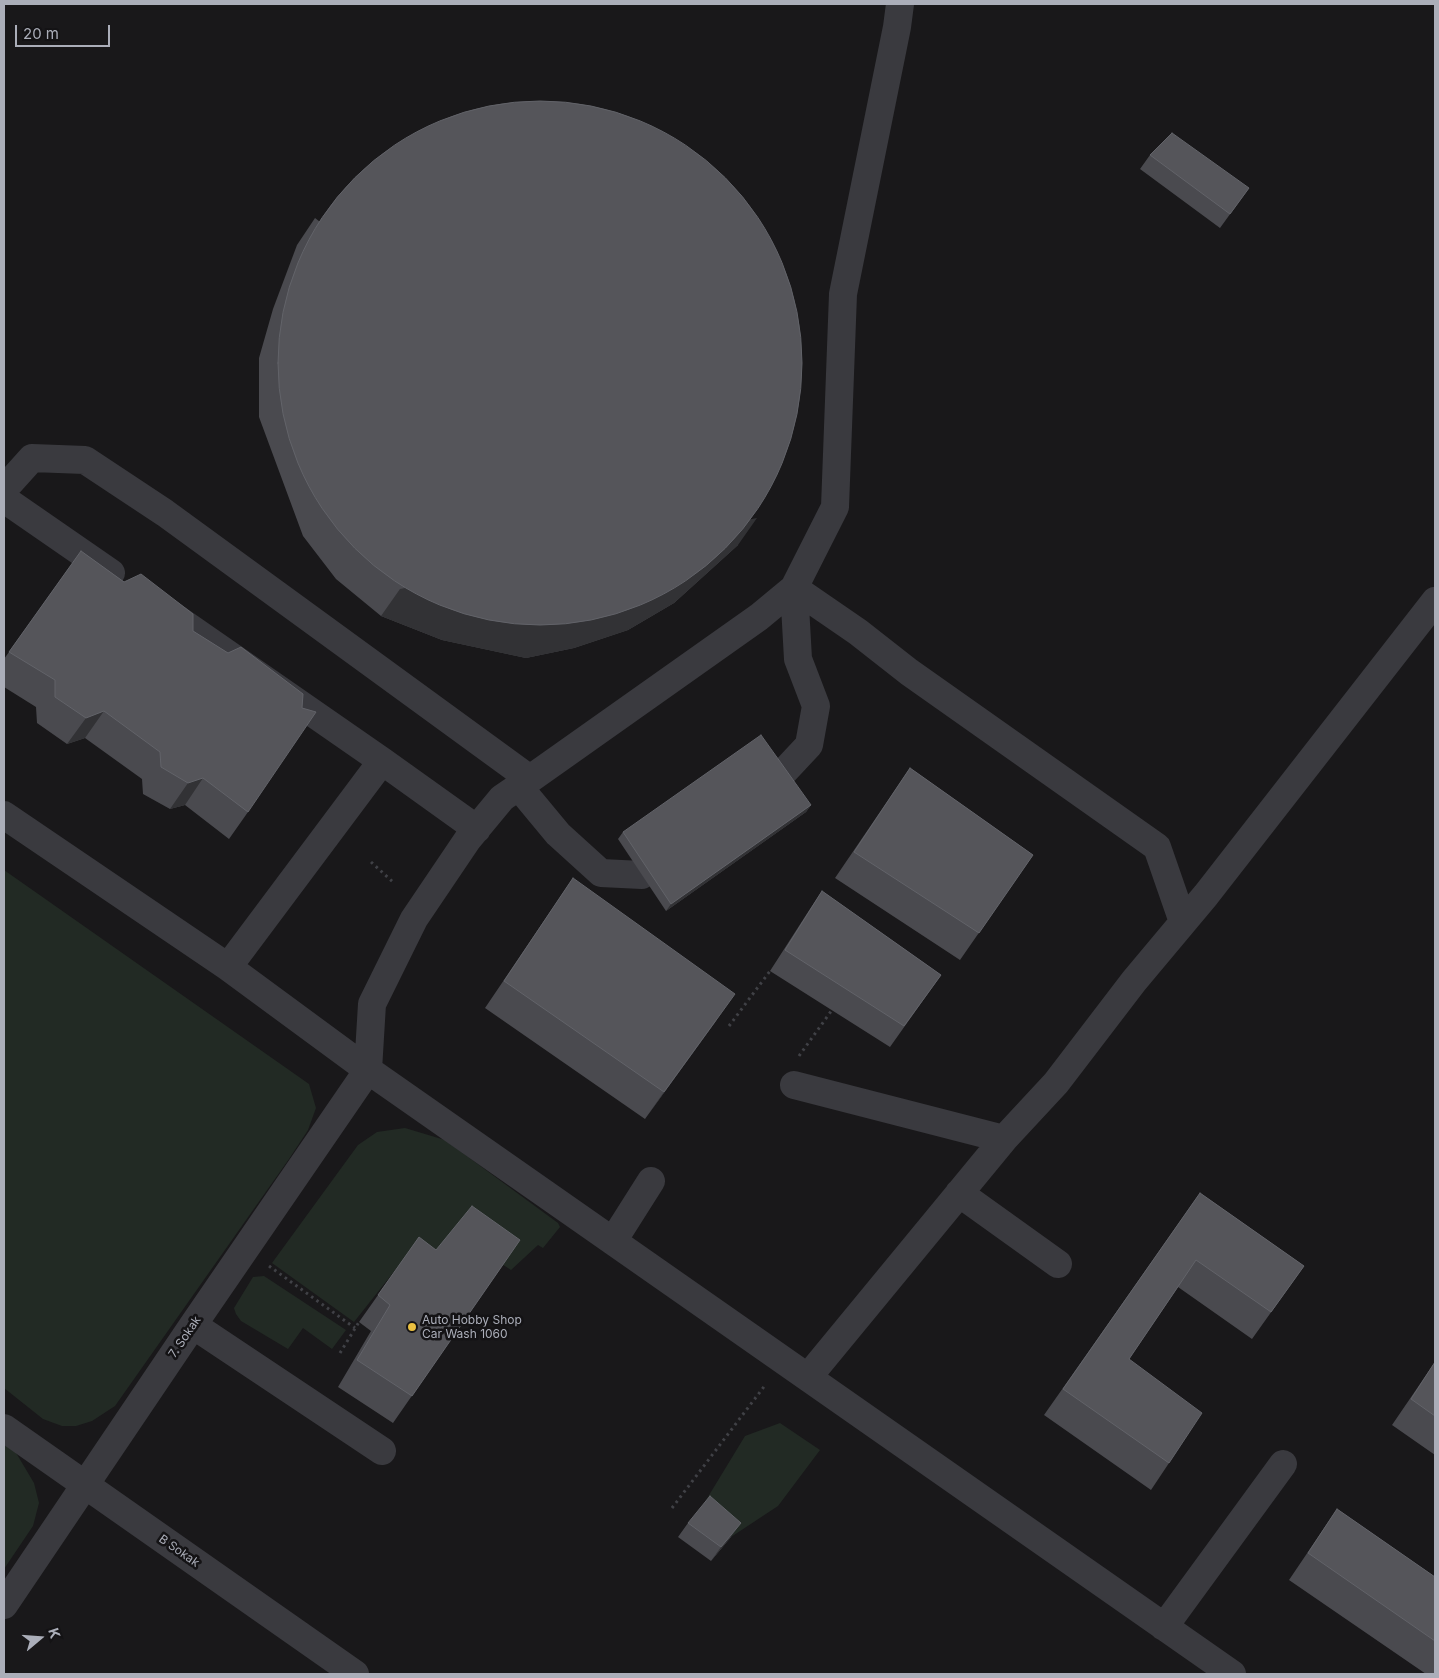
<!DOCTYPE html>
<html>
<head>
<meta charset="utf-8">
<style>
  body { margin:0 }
  #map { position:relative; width:1439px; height:1678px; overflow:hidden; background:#19181a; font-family:Inter,sans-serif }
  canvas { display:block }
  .frame { position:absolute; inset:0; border:5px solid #abaeb9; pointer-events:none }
  .north { position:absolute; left:15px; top:1613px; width:50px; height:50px; -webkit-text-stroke:4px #141315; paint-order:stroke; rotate:72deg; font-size:14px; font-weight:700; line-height:20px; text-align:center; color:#abaeb9 }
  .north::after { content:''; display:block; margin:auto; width:18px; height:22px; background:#abaeb9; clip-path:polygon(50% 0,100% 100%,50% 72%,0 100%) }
  .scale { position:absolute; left:15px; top:25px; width:95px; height:22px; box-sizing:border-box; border:2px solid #abaeb9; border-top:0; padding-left:6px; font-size:15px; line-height:18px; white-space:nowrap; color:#abaeb9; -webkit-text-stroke:4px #141315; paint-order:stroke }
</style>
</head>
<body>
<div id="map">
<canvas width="1439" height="1678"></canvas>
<div class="frame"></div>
<div class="north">K</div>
<div class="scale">20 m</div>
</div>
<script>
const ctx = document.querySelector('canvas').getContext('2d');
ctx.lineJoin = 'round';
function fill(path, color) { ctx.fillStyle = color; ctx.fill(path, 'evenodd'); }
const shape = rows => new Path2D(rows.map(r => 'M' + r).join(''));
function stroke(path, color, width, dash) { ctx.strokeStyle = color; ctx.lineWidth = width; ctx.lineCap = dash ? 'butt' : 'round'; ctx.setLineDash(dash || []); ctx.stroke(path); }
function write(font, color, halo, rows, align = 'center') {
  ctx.font = font + ' Inter,sans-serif'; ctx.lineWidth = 5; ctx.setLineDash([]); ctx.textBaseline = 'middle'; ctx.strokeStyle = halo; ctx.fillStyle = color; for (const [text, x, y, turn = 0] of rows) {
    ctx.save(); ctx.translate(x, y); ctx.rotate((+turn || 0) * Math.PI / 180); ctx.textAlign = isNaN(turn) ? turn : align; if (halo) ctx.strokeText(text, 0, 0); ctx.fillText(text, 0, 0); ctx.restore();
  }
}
fill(shape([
  [4,870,309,1084,316,1108,308,1130,289,1159,115,1406,92,1421,76,1426,62,1426,43,1419,4,1388],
  [405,1128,445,1140,558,1223,560,1227,543,1248,538,1245,511,1270,454,1233,417,1276,400,1264,354,1322,272,1263,358,1145,377,1132],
  [264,1276,346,1330,332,1349,303,1328,288,1349,241,1321,236,1314,234,1308,253,1277],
  [780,1423,820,1450,778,1506,731,1537,700,1510,745,1436],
  [9,1441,34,1483,39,1503,33,1526,4,1569,4,1442]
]), '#222a24');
stroke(shape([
  [371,862,394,883],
  [729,1026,770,971],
  [799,1056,832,1010],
  [269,1266,355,1328],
  [340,1353,359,1322],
  [672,1508,766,1384]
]), '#404146', 3, [2.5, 4]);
stroke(shape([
  [4,489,32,458,85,460,165,513,530,779,759,617,794,588,858,632,909,672,1157,847,1183,922],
  [4,499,111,573],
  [163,609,382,761,477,829],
  [780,776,809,745,816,706,798,659,794,588,835,507,843,294,897,27,900,4],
  [519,787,558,834,601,873,642,875],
  [4,815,228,967,368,1070,1232,1674],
  [228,967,382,761],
  [794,1085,1004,1139],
  [959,1193,1058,1264],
  [613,1241,651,1181],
  [193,1325,382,1451],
  [808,1377,1004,1139,1056,1083,1134,981,1206,895,1435,601],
  [4,1428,355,1674],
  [4,1605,193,1325,368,1070,372,1004,414,919,468,839,502,798,530,779],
  [1164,1627,1283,1464]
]), '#3a3a3f', 28);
fill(shape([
  [1150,155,1249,188,1220,228,1140,169],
  [315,218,738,545,674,603,628,630,574,648,526,658,442,640,381,616,336,579,303,536,259,417,259,358,273,309,297,245],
  [81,551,193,631,228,653,248,812,229,839,185,805,170,809,143,794,142,779,85,738,67,744,37,723,36,707,4,687,4,659],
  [910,768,1033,855,960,960,835,878],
  [811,805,806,812,666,911,618,839,623,832],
  [573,878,716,1021,645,1119,485,1008],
  [822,891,941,975,890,1047,770,971,808,912],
  [1200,1193,1304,1266,1252,1339,1178,1287,1129,1359,1169,1463,1151,1490,1044,1415],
  [419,1237,436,1250,520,1240,393,1423,338,1387,371,1331,359,1322],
  [1435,1362,1435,1455,1392,1425],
  [1337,1509,1435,1577,1435,1674,1426,1674,1289,1580],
  [688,1523,731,1537,711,1561,678,1537]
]), '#4a4a4f');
fill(shape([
  [757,518,738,545,674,603,628,630,574,648,526,658,442,640,381,616,400,589],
  [104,711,85,738,67,744,86,718],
  [203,778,185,805,170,809,188,783],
  [811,805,806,812,666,911,671,904],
  [735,994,716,1021,645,1119,664,1092],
  [741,1523,731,1537,711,1561,721,1547]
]), '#323235');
const building = shape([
  '278 363a262 262 0 1 1 524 0a262 262 0 1 1-524 0Z',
  [1172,133,1249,188,1230,214,1150,155,1172,133],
  [81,551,124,582,141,574,193,614,193,631,228,653,241,647,303,694,302,708,316,712,248,812,203,778,188,783,161,767,160,752,104,711,86,718,55,697,55,680,9,652,81,551],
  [761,735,811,805,671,904,623,832,761,735],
  [910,768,1033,855,979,933,854,852,910,768],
  [573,878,735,994,664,1092,504,981,573,878],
  [822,891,941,975,904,1026,785,950,822,891],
  [1200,1193,1304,1266,1271,1312,1196,1260,1129,1359,1202,1413,1169,1463,1063,1389,1200,1193],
  [472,1206,520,1240,412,1396,357,1360,390,1305,378,1295,419,1237,436,1250,472,1206],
  [1435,1362,1435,1416,1411,1399,1435,1362],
  [710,1496,741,1523,721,1547,688,1523,710,1496],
  [1337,1509,1435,1577,1435,1641,1308,1553,1337,1509]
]);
fill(building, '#55555a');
stroke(building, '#626369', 1);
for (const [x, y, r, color] of [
  [412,1327,5,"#eac041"]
]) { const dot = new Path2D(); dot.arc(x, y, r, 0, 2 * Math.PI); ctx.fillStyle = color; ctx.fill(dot); stroke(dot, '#141315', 2); }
write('12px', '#abaeb9', '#141315', [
  ["Auto Hobby Shop",422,1320],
  ["Car Wash 1060",422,1334]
], 'left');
write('12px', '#abaeb9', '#141315', [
  ["7. Sokak",185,1337,-56],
  ["B Sokak",179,1551,35]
]);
</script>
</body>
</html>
